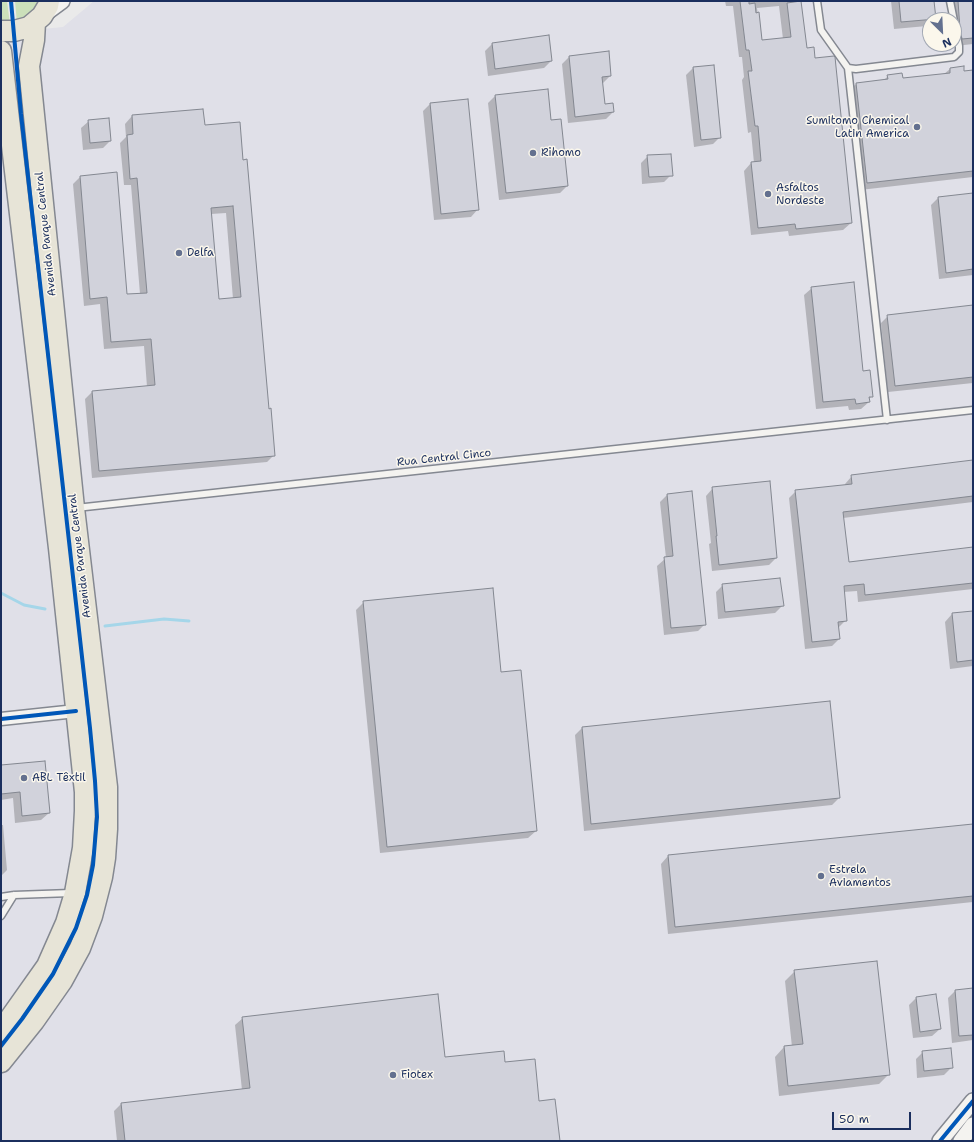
<!DOCTYPE html>
<html>
<head>
<meta charset="utf-8">
<style>
  body { margin:0 }
  #map { position:relative; width:974px; height:1142px; overflow:hidden; background:#eaeaea; font-family:"Shantell Sans",sans-serif }
  canvas { display:block }
  .frame { position:absolute; inset:0; border:2px solid #1b2f5e; pointer-events:none }
  .north { position:absolute; left:922px; top:12px; width:40px; height:40px; box-sizing:border-box; background:#fbf7ec; border:1px solid #a1a7b3; border-radius:50%; rotate:156deg; font-size:11px; font-weight:700; line-height:16px; text-align:center; color:#1b2f5e }
  .north::after { content:''; display:block; margin:auto; width:14px; height:18px; background:#63708f; clip-path:polygon(50% 0,100% 100%,50% 72%,0 100%) }
  .scale { position:absolute; left:832px; top:1112px; width:79px; height:18px; box-sizing:border-box; border:2px solid #1b2f5e; border-top:0; padding-left:5px; font-size:12px; line-height:14px; white-space:nowrap; color:#1b2f5e; -webkit-text-stroke:3px #fbf7ec; paint-order:stroke }
</style>
</head>
<body>
<div id="map">
<canvas width="974" height="1142"></canvas>
<div class="frame"></div>
<div class="north">N</div>
<div class="scale">50 m</div>
</div>
<script>
const ctx = document.querySelector('canvas').getContext('2d');
ctx.lineJoin = 'round';
function fill(path, color) { ctx.fillStyle = color; ctx.fill(path, 'evenodd'); }
const shape = rows => new Path2D(rows.map(r => 'M' + r).join(''));
function stroke(path, color, width, dash) { ctx.strokeStyle = color; ctx.lineWidth = width; ctx.lineCap = dash ? 'butt' : 'round'; ctx.setLineDash(dash || []); ctx.stroke(path); }
function write(font, color, halo, rows, align = 'center') {
  ctx.font = font + ' "Shantell Sans",sans-serif'; ctx.lineWidth = 3; ctx.setLineDash([]); ctx.textBaseline = 'middle'; ctx.strokeStyle = halo; ctx.fillStyle = color; for (const [text, x, y, turn = 0] of rows) {
    ctx.save(); ctx.translate(x, y); ctx.rotate((+turn || 0) * Math.PI / 180); ctx.textAlign = isNaN(turn) ? turn : align; if (halo) ctx.strokeText(text, 0, 0); ctx.fillText(text, 0, 0); ctx.restore();
  }
}
fill(shape([
  [94,1,973,1,973,1141,1,1141,1,33,63,27],
  [930,20,954,20,954,44,930,44]
]), '#e0e0e8');
fill(shape([
  [1,1,7,1,10,24,1,22],
  [15,1,43,1,38,11,17,24]
]), '#cbe0ba');
fill(shape([
  [725,1,800,1,806,49,851,223,843,230,789,236,788,231,751,235,744,171,751,163,754,163,751,132,748,133,742,80,744,77,742,57,739,57,733,6,726,6],
  [779,6,783,39,761,41,757,8],
  [891,1,933,1,935,18,933,20,930,20,930,23,927,26,894,29],
  [950,1,973,1,973,44,955,46,954,40,954,20],
  [492,44,551,61,544,68,488,76,485,51],
  [569,57,610,76,603,83,602,83,604,105,613,112,606,119,568,123,562,64],
  [963,67,964,72,973,71,973,177,860,190,849,91,856,84,883,81,888,76,902,79,944,74,950,69],
  [693,68,720,137,713,144,694,147,686,75],
  [495,96,550,121,567,186,560,193,499,200,488,103],
  [430,104,478,209,471,217,434,220,423,111],
  [132,116,204,126,239,123,268,410,274,455,267,462,92,478,85,399,92,392,147,387,144,346,104,349,100,304,84,306,73,184,80,177,126,295,140,294,131,185,124,185,120,143,126,137,125,124],
  [226,213,233,299,218,300,211,214],
  [89,121,110,141,103,148,83,150,81,128],
  [648,156,671,175,664,182,642,184,641,163],
  [973,194,973,275,939,279,931,205,938,198],
  [812,288,862,372,872,396,868,400,869,402,861,409,849,410,848,406,816,409,804,295],
  [973,306,973,383,888,392,881,323,888,316],
  [973,461,973,502,843,518,848,563,973,548,973,589,858,602,857,591,843,592,846,620,838,628,839,639,832,646,805,649,789,498,796,491,845,486,845,484,852,476],
  [713,488,776,558,769,565,712,571,709,544,711,543,706,496],
  [691,492,705,624,698,631,664,635,657,566,666,558,660,502,667,495],
  [723,585,782,606,775,613,718,619,716,592],
  [364,602,500,673,536,831,528,838,380,853,356,610],
  [973,612,973,666,950,669,945,622,952,614],
  [830,702,839,798,832,805,584,831,575,735,582,728],
  [1,766,49,813,41,820,15,823,13,798,1,800],
  [1,825,3,825,7,870,1,876],
  [973,825,973,902,668,934,661,864,668,856],
  [795,971,889,1074,879,1084,779,1096,775,1057,784,1047,792,1047,785,981],
  [973,989,973,1040,952,1043,948,998,955,991],
  [916,998,940,1029,932,1036,913,1038,909,1005],
  [243,1018,444,1058,504,1064,538,1102,559,1141,117,1141,114,1111,121,1104,242,1090,235,1025],
  [923,1052,952,1067,944,1075,917,1078,916,1059]
]), '#0003');
stroke(shape([
  [1,593,24,605,45,609],
  [105,626,164,619,189,621]
]), '#a5d6e9', 3);
const building = shape([
  [740,1,749,1,749,4,755,3,756,13,759,12,762,40,791,37,787,3,801,1,807,48,814,47,815,58,834,56,835,57,852,223,796,229,795,224,758,228,751,162,761,161,758,126,755,126,748,71,752,71,749,50,746,50,740,1],
  [899,1,934,1,936,19,901,22,899,1],
  [958,1,973,1,973,38,962,39,960,29,958,1],
  [549,35,552,61,495,69,492,43,549,35],
  [609,51,611,76,602,77,605,104,613,103,614,112,575,117,569,56,609,51],
  [714,65,721,138,701,140,693,67,714,65],
  [964,66,964,71,973,70,973,171,867,183,856,83,888,79,887,75,902,73,903,78,950,73,950,68,964,66],
  [548,89,551,120,561,119,568,186,506,193,495,95,548,89],
  [468,99,479,210,441,214,430,103,468,99],
  [203,109,205,125,240,122,243,160,247,159,269,409,271,408,275,456,99,471,92,391,155,385,151,339,111,342,107,297,90,299,80,176,117,172,127,294,147,293,137,178,130,179,127,135,133,134,132,115,203,109],
  [233,206,241,297,219,299,211,208,233,206],
  [109,118,111,141,90,143,88,120,109,118],
  [671,154,673,176,649,177,647,155,671,154],
  [973,193,973,269,946,273,938,197,973,193],
  [854,282,863,371,870,370,873,397,869,397,870,402,856,404,855,399,823,402,811,287,854,282],
  [973,305,973,377,895,386,887,315,973,305],
  [973,460,973,496,843,512,849,562,973,547,973,583,865,595,864,584,844,586,847,621,838,622,840,639,812,642,795,490,852,484,851,475,973,460],
  [770,481,777,558,719,565,716,536,717,536,712,487,770,481],
  [692,491,706,625,671,628,664,557,673,556,667,494,692,491],
  [780,578,784,606,725,612,722,584,780,578],
  [493,588,501,672,521,670,537,831,387,847,363,601,493,588],
  [973,611,973,660,957,662,952,613,973,611],
  [830,701,840,798,591,824,582,727,830,701],
  [45,761,50,813,22,816,20,792,1,794,1,765,45,761],
  [973,824,973,896,675,927,668,855,973,824],
  [877,961,890,1075,788,1086,784,1046,803,1044,794,970,877,961],
  [973,988,973,1035,959,1036,955,990,973,988],
  [438,994,445,1057,504,1051,505,1062,535,1059,539,1101,555,1099,560,1141,125,1141,121,1103,250,1088,242,1017,438,994],
  [936,994,941,1029,920,1032,916,997,936,994],
  [951,1048,953,1068,924,1071,922,1051,951,1048]
]);
fill(building, '#d1d2db');
stroke(building, '#848891', 1);
const service = shape([
  [817,1,821,30,848,68,887,420],
  [848,68,856,69,954,57,959,52,959,46,950,1],
  [76,508,973,410],
  [1,897,14,895,71,893],
  [1,916,14,895]
]);
const minor = shape([
  [1,719,76,711]
]);
const tertiary = shape([
  [43,15,62,1],
  [940,1141,973,1101],
  [961,1141,973,1125]
]);
const primary = shape([
  [1,31,14,31,29,27,42,16,48,6,49,1],
  [1,51,59,548,85,792,85,811,83,848,75,893,66,923,47,966,1,1031],
  [1,1062,34,1021,62,981,80,948,92,916,102,877,105,858,107,829,107,787,74,508,29,66,34,40,35,22]
]);
stroke(service, '#848891', 9);
stroke(minor, '#848891', 15);
stroke(tertiary, '#848891', 18);
stroke(primary, '#848891', 23);
stroke(service, '#f4f3f0', 6);
stroke(minor, '#f4f3f0', 12);
stroke(tertiary, '#f4f3f0', 15);
stroke(primary, '#e7e4d7', 20);
stroke(shape([
  [1,719,76,711],
  [1,1046,22,1019,53,974,76,928,87,895,93,865,97,817,95,781,90,728,21,114,11,1],
  [940,1141,973,1101]
]), '#0057b8', 4);
for (const [x, y, r, color] of [
  [917,127,4,"#63708f"],
  [533,153,4,"#63708f"],
  [768,194,4,"#63708f"],
  [179,253,4,"#63708f"],
  [24,778,4,"#63708f"],
  [821,876,4,"#63708f"],
  [393,1075,4,"#63708f"]
]) { const dot = new Path2D(); dot.arc(x, y, r, 0, 2 * Math.PI); ctx.fillStyle = color; ctx.fill(dot); stroke(dot, '#fbf7ec', 1.5); }
write('11px', '#1b2f5e', '#fbf7ec', [
  ["Sumitomo Chemical",909,121,"right"],
  ["Latin America",909,134,"right"],
  ["Rihomo",541,153],
  ["Asfaltos",776,188],
  ["Nordeste",776,201],
  ["Delfa",187,253],
  ["ABL Têxtil",32,778],
  ["Estrela",829,870],
  ["Aviamentos",829,883],
  ["Fiotex",401,1075]
], 'left');
write('11px', '#1b2f5e', '#fbf7ec', [
  ["Avenida Parque Central",46,234,-96],
  ["Rua Central Cinco",444,458,-6],
  ["Avenida Parque Central",80,556,-97]
]);
</script>
</body>
</html>
